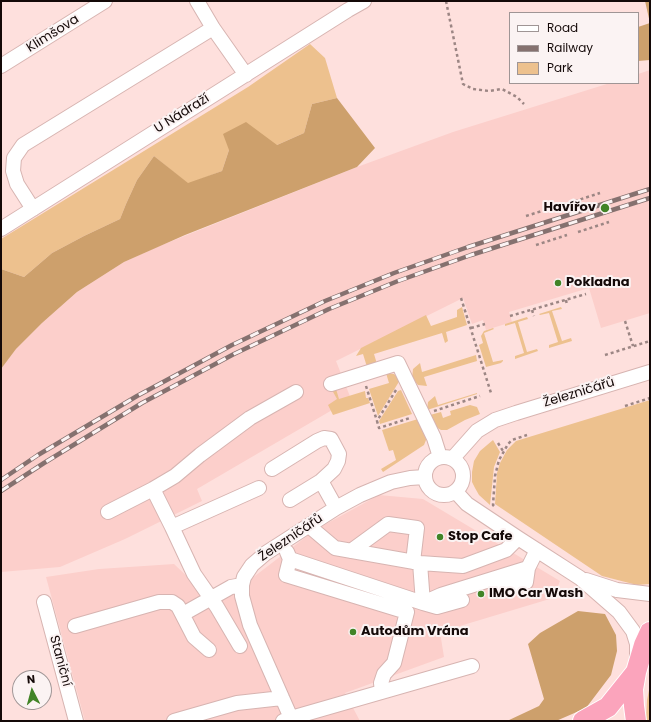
<!DOCTYPE html>
<html>
<head>
<meta charset="utf-8">
<style>
  body { margin:0 }
  #map { position:relative; width:651px; height:722px; overflow:hidden; background:#fee0dd; font-family:Poppins,sans-serif }
  canvas { display:block }
  .frame { position:absolute; inset:0; border:2px solid #140908; pointer-events:none }
  .legend { position:absolute; left:509px; top:12px; width:130px; height:72px; box-sizing:border-box; background:#fbf3f3; border:1px solid #9f9595; margin:0; padding:5px 7px; list-style:none; font-size:12px; color:#140908 }
  .legend li { display:flex; align-items:center; gap:8px; height:20px }
  .legend b { width:20px; border:1px solid #9f9595 }
  .north { position:absolute; left:12px; top:670px; width:40px; height:40px; box-sizing:border-box; background:#fbf3f3; border:1px solid #9f9595; border-radius:50%; rotate:354deg; font-size:11px; font-weight:700; line-height:16px; text-align:center; color:#140908 }
  .north::after { content:''; display:block; margin:auto; width:14px; height:18px; background:#418427; clip-path:polygon(50% 0,100% 100%,50% 72%,0 100%) }
</style>
</head>
<body>
<div id="map">
<canvas width="651" height="722"></canvas>
<div class="frame"></div>
<ul class="legend">
<li><b style="height:5px;background:#fff"></b>Road</li>
<li><b style="height:5px;background:#85716f"></b>Railway</li>
<li><b style="height:11px;background:#edc18e"></b>Park</li>
</ul>
<div class="north">N</div>
</div>
<script>
const ctx = document.querySelector('canvas').getContext('2d');
ctx.lineJoin = 'round';
function fill(path, color) { ctx.fillStyle = color; ctx.fill(path, 'evenodd'); }
const shape = rows => new Path2D(rows.map(r => 'M' + r).join(''));
function stroke(path, color, width, dash) { ctx.strokeStyle = color; ctx.lineWidth = width; ctx.lineCap = dash ? 'butt' : 'round'; ctx.setLineDash(dash || []); ctx.stroke(path); }
function write(font, color, halo, rows, align = 'center') {
  ctx.font = font + ' Poppins,sans-serif'; ctx.lineWidth = 4; ctx.setLineDash([]); ctx.textBaseline = 'middle'; ctx.strokeStyle = halo; ctx.fillStyle = color; for (const [text, x, y, turn = 0] of rows) {
    ctx.save(); ctx.translate(x, y); ctx.rotate((+turn || 0) * Math.PI / 180); ctx.textAlign = isNaN(turn) ? turn : align; if (halo) ctx.strokeText(text, 0, 0); ctx.fillText(text, 0, 0); ctx.restore();
  }
}
fill(shape([
  [650,70,650,313,601,328,589,288,509,312,512,322,486,330,483,320,472,324,463,298,336,361,351,399,197,489,202,501,125,539,60,567,1,572,1,369,16,349,42,323,77,292,124,262,157,247,357,167,453,132,610,83,638,83,638,74],
  [379,495,423,499,560,581,553,598,440,632,444,657,345,693,360,721,85,721,46,577,99,569,174,564,217,605,315,530]
]), '#fccfcb');
fill(shape([
  [310,44,325,58,337,98,312,104,304,133,277,145,229,150,222,171,188,184,154,156,137,180,126,204,120,219,84,236,52,253,24,277,1,269,1,239,248,87],
  [462,307,467,325,446,332,448,341,445,343,442,333,374,354,377,364,367,367,363,354,356,356,361,348,426,315,431,326,457,317,457,310],
  [561,307,562,309,552,311,562,341,571,338,572,341,549,348,549,345,558,342,549,313,540,315,539,314],
  [527,317,528,319,518,322,527,352,537,349,538,351,515,359,515,356,524,353,515,323,505,326,505,324],
  [493,328,494,329,484,333,493,362,503,360,503,361,501,363,486,367,479,345,483,343,481,336,484,331],
  [476,355,477,361,424,377,427,386,418,385,412,378,413,369,420,363,422,372],
  [386,373,394,374,400,380,378,416,369,389,389,383],
  [336,389,339,399,365,391,366,398,368,398,370,403,333,415,328,405,337,399,332,390],
  [401,390,412,414,380,424,379,421,398,391],
  [477,393,477,394,427,410,428,402,435,396,438,405],
  [650,400,650,584,637,585,602,576,495,504,497,473,500,463,507,450,516,441],
  [470,405,477,407,480,414,465,420,447,430,441,430,436,427,430,415,441,412,443,418,451,415,450,411],
  [418,419,426,435,426,440,424,445,383,472,381,469,396,460,393,450,389,451,382,430],
  [493,440,500,452,494,467,490,505,479,495,475,488,472,482,472,472,474,461,480,451],
  [650,685,650,721,646,721,647,700]
]), '#edc18e');
fill(shape([
  [645,1,650,1,650,60,638,61,638,27,650,23],
  [337,98,375,148,357,167,185,235,124,262,77,292,42,323,16,349,1,369,1,269,24,277,52,253,84,236,120,219,126,204,137,180,154,156,188,183,222,171,229,150,223,134,246,122,277,145,304,133,312,104],
  [578,611,605,614,616,635,617,651,611,675,586,708,556,721,507,721,539,706,544,699,528,644,540,633]
]), '#cda06c');
const minor = shape([
  [197,1,213,28,246,75],
  [1,66,105,1],
  [33,209,17,184,13,171,14,158,23,145,213,28],
  [1,229,348,10,364,1],
  [331,384,398,363,434,438,440,457],
  '425 476a19 19 0 1 1 38 0a19 19 0 1 1-38 0Z',
  [453,458,477,431,495,420,516,413,650,372],
  [272,469,317,441,324,438,331,439,339,454,338,461,334,469,321,481,290,500],
  [321,481,336,508],
  [153,489,172,527],
  [456,492,467,504,518,538,580,578,619,612,633,631,637,644,637,659],
  [108,512,153,489,175,476,200,455,250,418,296,392],
  [309,526,335,548,420,563,463,566,506,550,518,538],
  [351,551,388,524,417,528,413,562],
  [287,552,290,559,286,575,407,612,394,663,384,674,381,683,382,692],
  [290,559,423,603,441,595,528,568,537,550],
  [420,563,423,603,437,607,462,600],
  [586,580,617,590,650,594],
  [500,589,526,582,528,568],
  [44,602,76,721],
  [183,614,231,587,242,585],
  [75,626,159,602,172,602,178,606,194,637,209,650],
  [240,646,217,607,194,574,172,527,259,488],
  [291,718,472,666],
  [174,721,237,703,282,698],
  [283,721,291,718,250,625,242,596,242,585,244,577,252,565,266,553,336,508,360,495,391,482,410,478,425,477]
]);
const highway = shape([
  [583,721,608,707,636,672],
  [636,721,634,706,633,689,636,672,644,645,650,632]
]);
stroke(minor, '#d7b4b1', 16);
stroke(highway, '#fff', 22);
stroke(shape([
  [446,1,463,84,473,89,489,91,502,89,517,97,524,104],
  [569,203,600,193],
  [526,216,558,206],
  [578,232,609,222],
  [536,245,567,235],
  [461,298,491,393],
  [566,300,567,305],
  [532,310,534,316],
  [510,316,586,294],
  [625,321,633,346],
  [471,328,485,324],
  [605,355,650,341],
  [366,386,377,421],
  [396,390,377,421,379,428,410,418],
  [625,406,650,398],
  [434,411,480,396],
  [498,443,503,451],
  [494,506,493,505,495,476,499,460,508,444,512,440,527,435]
]), '#9c8684', 2.5, [3, 3]);
stroke(minor, '#fff', 14);
stroke(highway, '#fba4bc', 20);
const rail = shape([
  [1,480,38,455,137,396,232,345,325,301,394,273,468,247,650,189],
  [1,491,44,463,142,403,234,354,329,309,398,281,471,255,650,198]
]);
stroke(rail, '#85716f', 4.5);
stroke(rail, '#fbf3f3', 3, [9]);
for (const [x, y, r, color] of [
  [605,208,5,"#418427"],
  [558,283,4,"#418427"],
  [440,537,4,"#418427"],
  [481,594,4,"#418427"],
  [353,632,4,"#418427"]
]) { const dot = new Path2D(); dot.arc(x, y, r, 0, 2 * Math.PI); ctx.fillStyle = color; ctx.fill(dot); stroke(dot, '#fbf3f3', 1.5); }
write('13px', '#140908', '#fbf3f3', [
  ["Klimšova",53,34,-32],
  ["U Nádraží",182,114,-32],
  ["Železničářů",579,393,-17],
  ["Železničářů",291,538,-34],
  ["Staniční",60,661,75]
]);
write('bold 13px', '#140908', '#fbf3f3', [
  ["Havířov",596,208,"right"],
  ["Pokladna",566,283],
  ["Stop Cafe",448,537],
  ["IMO Car Wash",489,594],
  ["Autodům Vrána",361,632]
], 'left');
</script>
</body>
</html>
